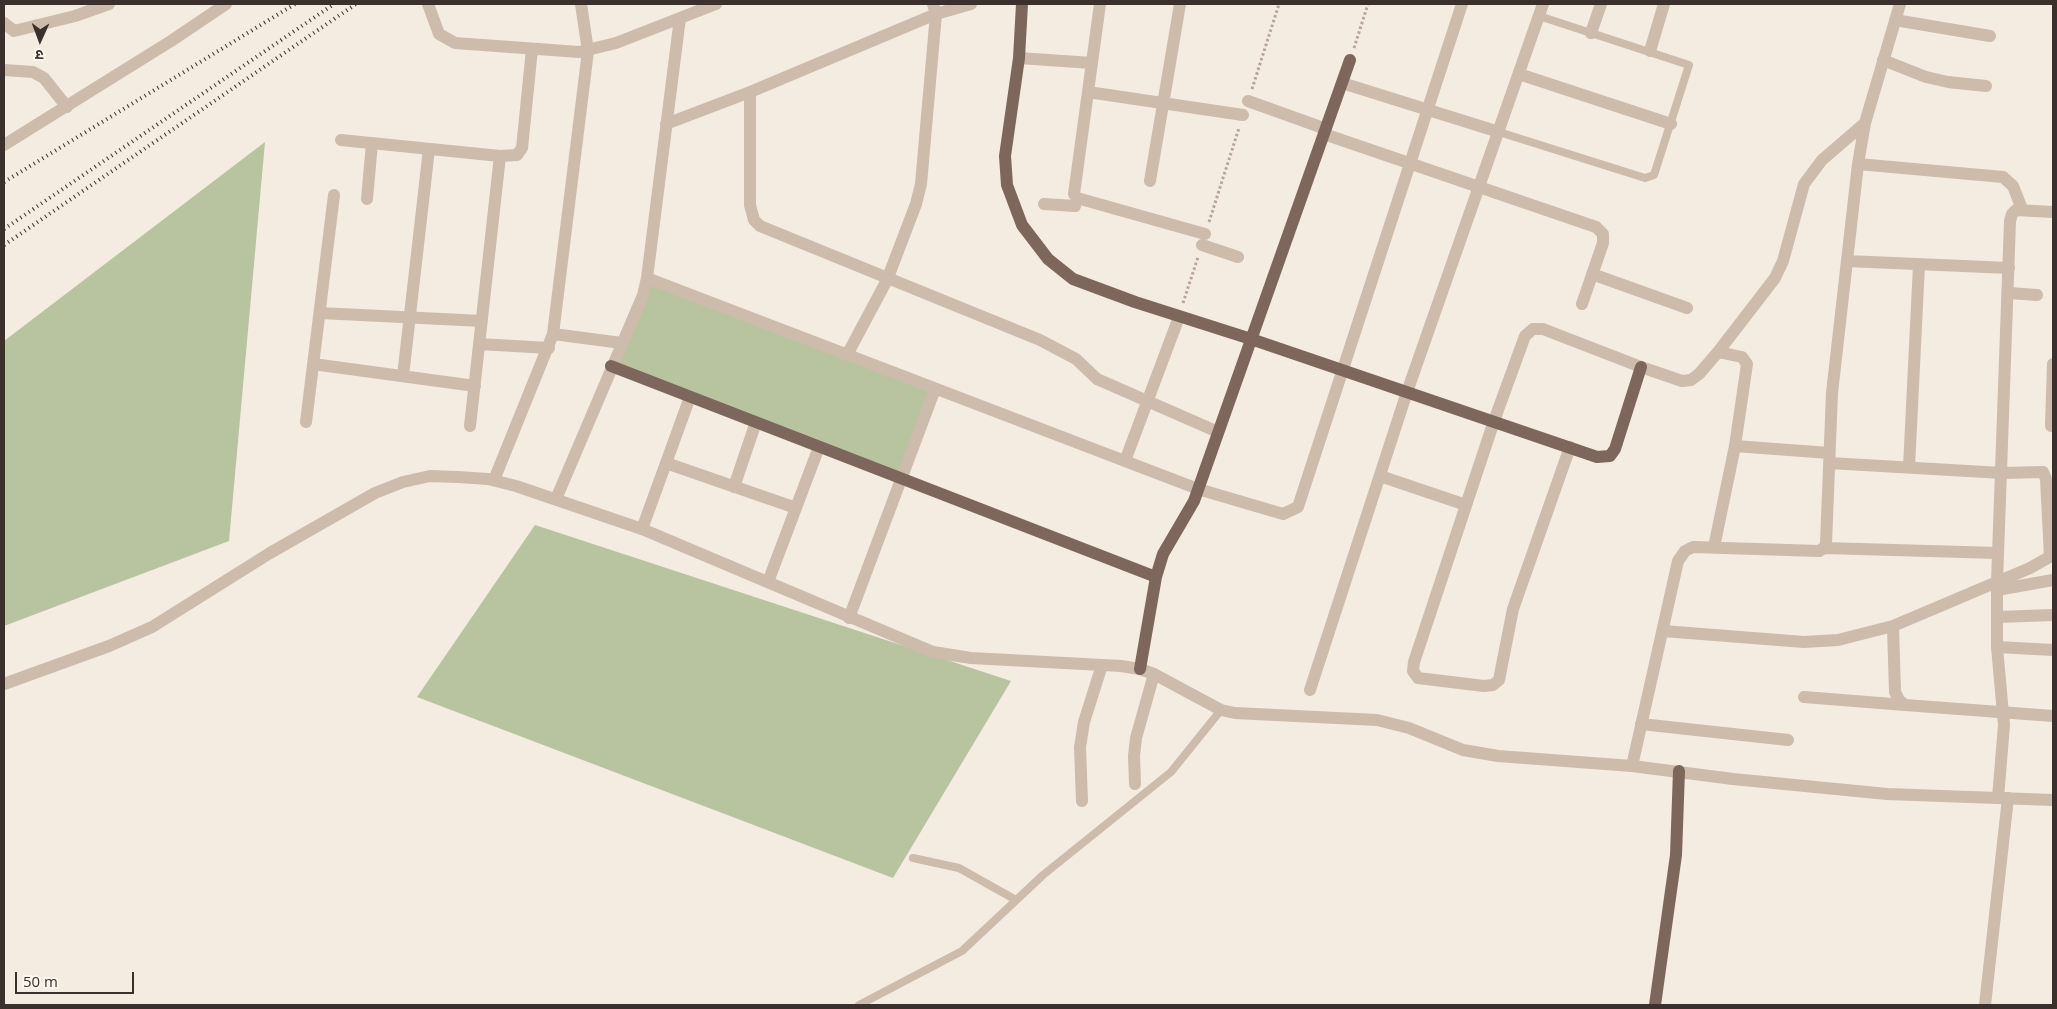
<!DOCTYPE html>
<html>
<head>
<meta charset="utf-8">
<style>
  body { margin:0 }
  #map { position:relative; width:2057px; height:1009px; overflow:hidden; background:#f4ebe1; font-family:"Open Sans","Noto Sans Devanagari",sans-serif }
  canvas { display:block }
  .frame { position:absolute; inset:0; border:5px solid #3b302b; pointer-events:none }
  .north { position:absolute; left:15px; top:15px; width:50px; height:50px; -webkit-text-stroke:4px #fbf5ee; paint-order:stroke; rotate:182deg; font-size:14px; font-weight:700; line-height:20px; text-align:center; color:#3b302b }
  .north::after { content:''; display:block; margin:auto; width:18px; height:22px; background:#3b302b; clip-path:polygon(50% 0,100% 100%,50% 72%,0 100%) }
  .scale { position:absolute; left:15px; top:972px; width:119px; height:22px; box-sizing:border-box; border:2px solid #3b302b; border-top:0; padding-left:6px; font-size:15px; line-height:18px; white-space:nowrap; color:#3b302b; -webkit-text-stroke:4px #fbf5ee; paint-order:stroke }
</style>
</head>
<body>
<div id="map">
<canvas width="2057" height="1009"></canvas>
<div class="frame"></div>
<div class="north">उ</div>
<div class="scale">50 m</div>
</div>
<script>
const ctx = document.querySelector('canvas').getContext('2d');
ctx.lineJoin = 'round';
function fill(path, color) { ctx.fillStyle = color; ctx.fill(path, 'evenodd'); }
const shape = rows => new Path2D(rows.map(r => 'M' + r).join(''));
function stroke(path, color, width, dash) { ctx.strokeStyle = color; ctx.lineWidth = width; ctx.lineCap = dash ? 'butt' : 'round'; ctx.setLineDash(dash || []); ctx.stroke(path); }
fill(shape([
  [265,142,229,541,4,626,4,341],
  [647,278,935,389,901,479,611,366],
  [535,525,1011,681,893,878,417,697]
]), '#b8c4a0');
stroke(shape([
  [1354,48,1368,4],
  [1252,89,1279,4],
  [1209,222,1239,128],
  [1183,303,1198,257]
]), '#b9a596', 3, [2.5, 2.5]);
stroke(shape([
  [1499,132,1645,178,1654,175,1689,65,1539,16],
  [913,858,959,868,1016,900],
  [859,1005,962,951,1043,875,1171,772,1221,710]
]), '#cdbbac', 8);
stroke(shape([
  [428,4,439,34,455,43,579,52,616,43,716,4],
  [1100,4,1074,194,1077,198,1205,234],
  [1895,20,1990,36],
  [4,23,14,31,75,16,109,4],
  [1591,33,1601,4],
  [1650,51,1664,4],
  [1019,58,1092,63],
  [1883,60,1926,77,1948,82,1986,86],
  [4,70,33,72,44,78,67,107],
  [1519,74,1671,124],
  [1342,83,1499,132],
  [750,92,750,205,754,220,760,226,1040,340,1076,359,1097,379,1218,432],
  [1088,92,1243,115],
  [1248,101,1326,129],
  [666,124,750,92,936,14,971,4],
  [1324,134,1596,227,1603,234,1603,243,1582,304],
  [341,140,500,156,517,155,522,148,532,49],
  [4,145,171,41,226,4],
  [1858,164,2003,177,2013,186,2022,209],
  [1150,181,1180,4],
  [367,199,372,143],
  [1044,204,1075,206,1077,198],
  [1202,245,1238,257],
  [1847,261,2009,268],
  [1592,274,1687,308],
  [647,278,1198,489,1283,514,1298,507,1462,4],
  [2009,293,2037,295],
  [320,313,482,321],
  [553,334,622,343],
  [479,344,549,348],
  [847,355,887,280,916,204,921,184,936,14,933,4],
  [313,364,475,386],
  [403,376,429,149],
  [306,422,334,195],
  [470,426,500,156],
  [2051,426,2053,364],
  [1735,446,1829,453],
  [1570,447,1513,609,1499,680,1493,685,1484,686,1418,678,1413,671,1414,662,1494,421,1525,336,1533,329,1543,329,1641,367,1682,381,1691,380,1699,374,1718,352,1775,278,1783,261,1804,184,1822,160,1865,123],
  [1125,461,1179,317],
  [666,463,796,508],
  [1829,463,2002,473,2043,472,2046,479,2050,557],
  [1909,467,1919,265],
  [1380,476,1466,505],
  [494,480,553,334,588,51,581,4],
  [734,487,756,422],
  [556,499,643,295,647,278,680,18],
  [642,529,690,397],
  [1714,547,1735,446,1747,364,1742,357,1718,352],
  [1824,548,1998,553],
  [768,582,819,447],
  [1997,590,2053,580],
  [1997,617,2053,615],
  [849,618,935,389],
  [1893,626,1895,692,1899,700,1905,705,2053,716],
  [1663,631,1804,642,1838,640,1893,626,2030,568,2053,555],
  [1997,647,2053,650],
  [1310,690,1407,392,1543,4],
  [1804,697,1905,705],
  [1641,724,1788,740],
  [1632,766,1678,561,1685,551,1693,547,1819,551,1824,548,1826,543,1832,393,1858,164,1865,123,1900,4],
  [1135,784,1134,756,1136,738,1154,674],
  [1082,801,1080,747,1084,722,1102,665],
  [1985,1005,2008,798]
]), '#cdbbac', 12);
stroke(shape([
  [4,684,109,646,152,627,270,553,375,493,403,482,430,476,458,477,488,479,516,486,642,529,933,652,971,658,1121,666,1140,669,1154,674,1221,710,1235,713,1377,720,1409,728,1463,750,1498,756,1632,766,1733,779,1887,794,2053,800],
  [1998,798,2004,725,1997,647,1997,582,2010,221,2012,214,2016,210,2053,212]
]), '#cdbbac', 12);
stroke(shape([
  [1022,4,1019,58,1005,156,1007,185,1022,225,1048,259,1073,279,1135,302,1251,339,1597,457,1610,456,1615,449,1641,367],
  [611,366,1156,577],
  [1140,669,1156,577,1163,554,1194,501,1350,60],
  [1655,1005,1676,855,1679,771]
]), '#7d675c', 12);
stroke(shape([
  [4,182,295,4],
  [4,229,334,4],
  [4,245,356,4]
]), '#3b302b', 4, [1, 4]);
</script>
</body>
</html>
